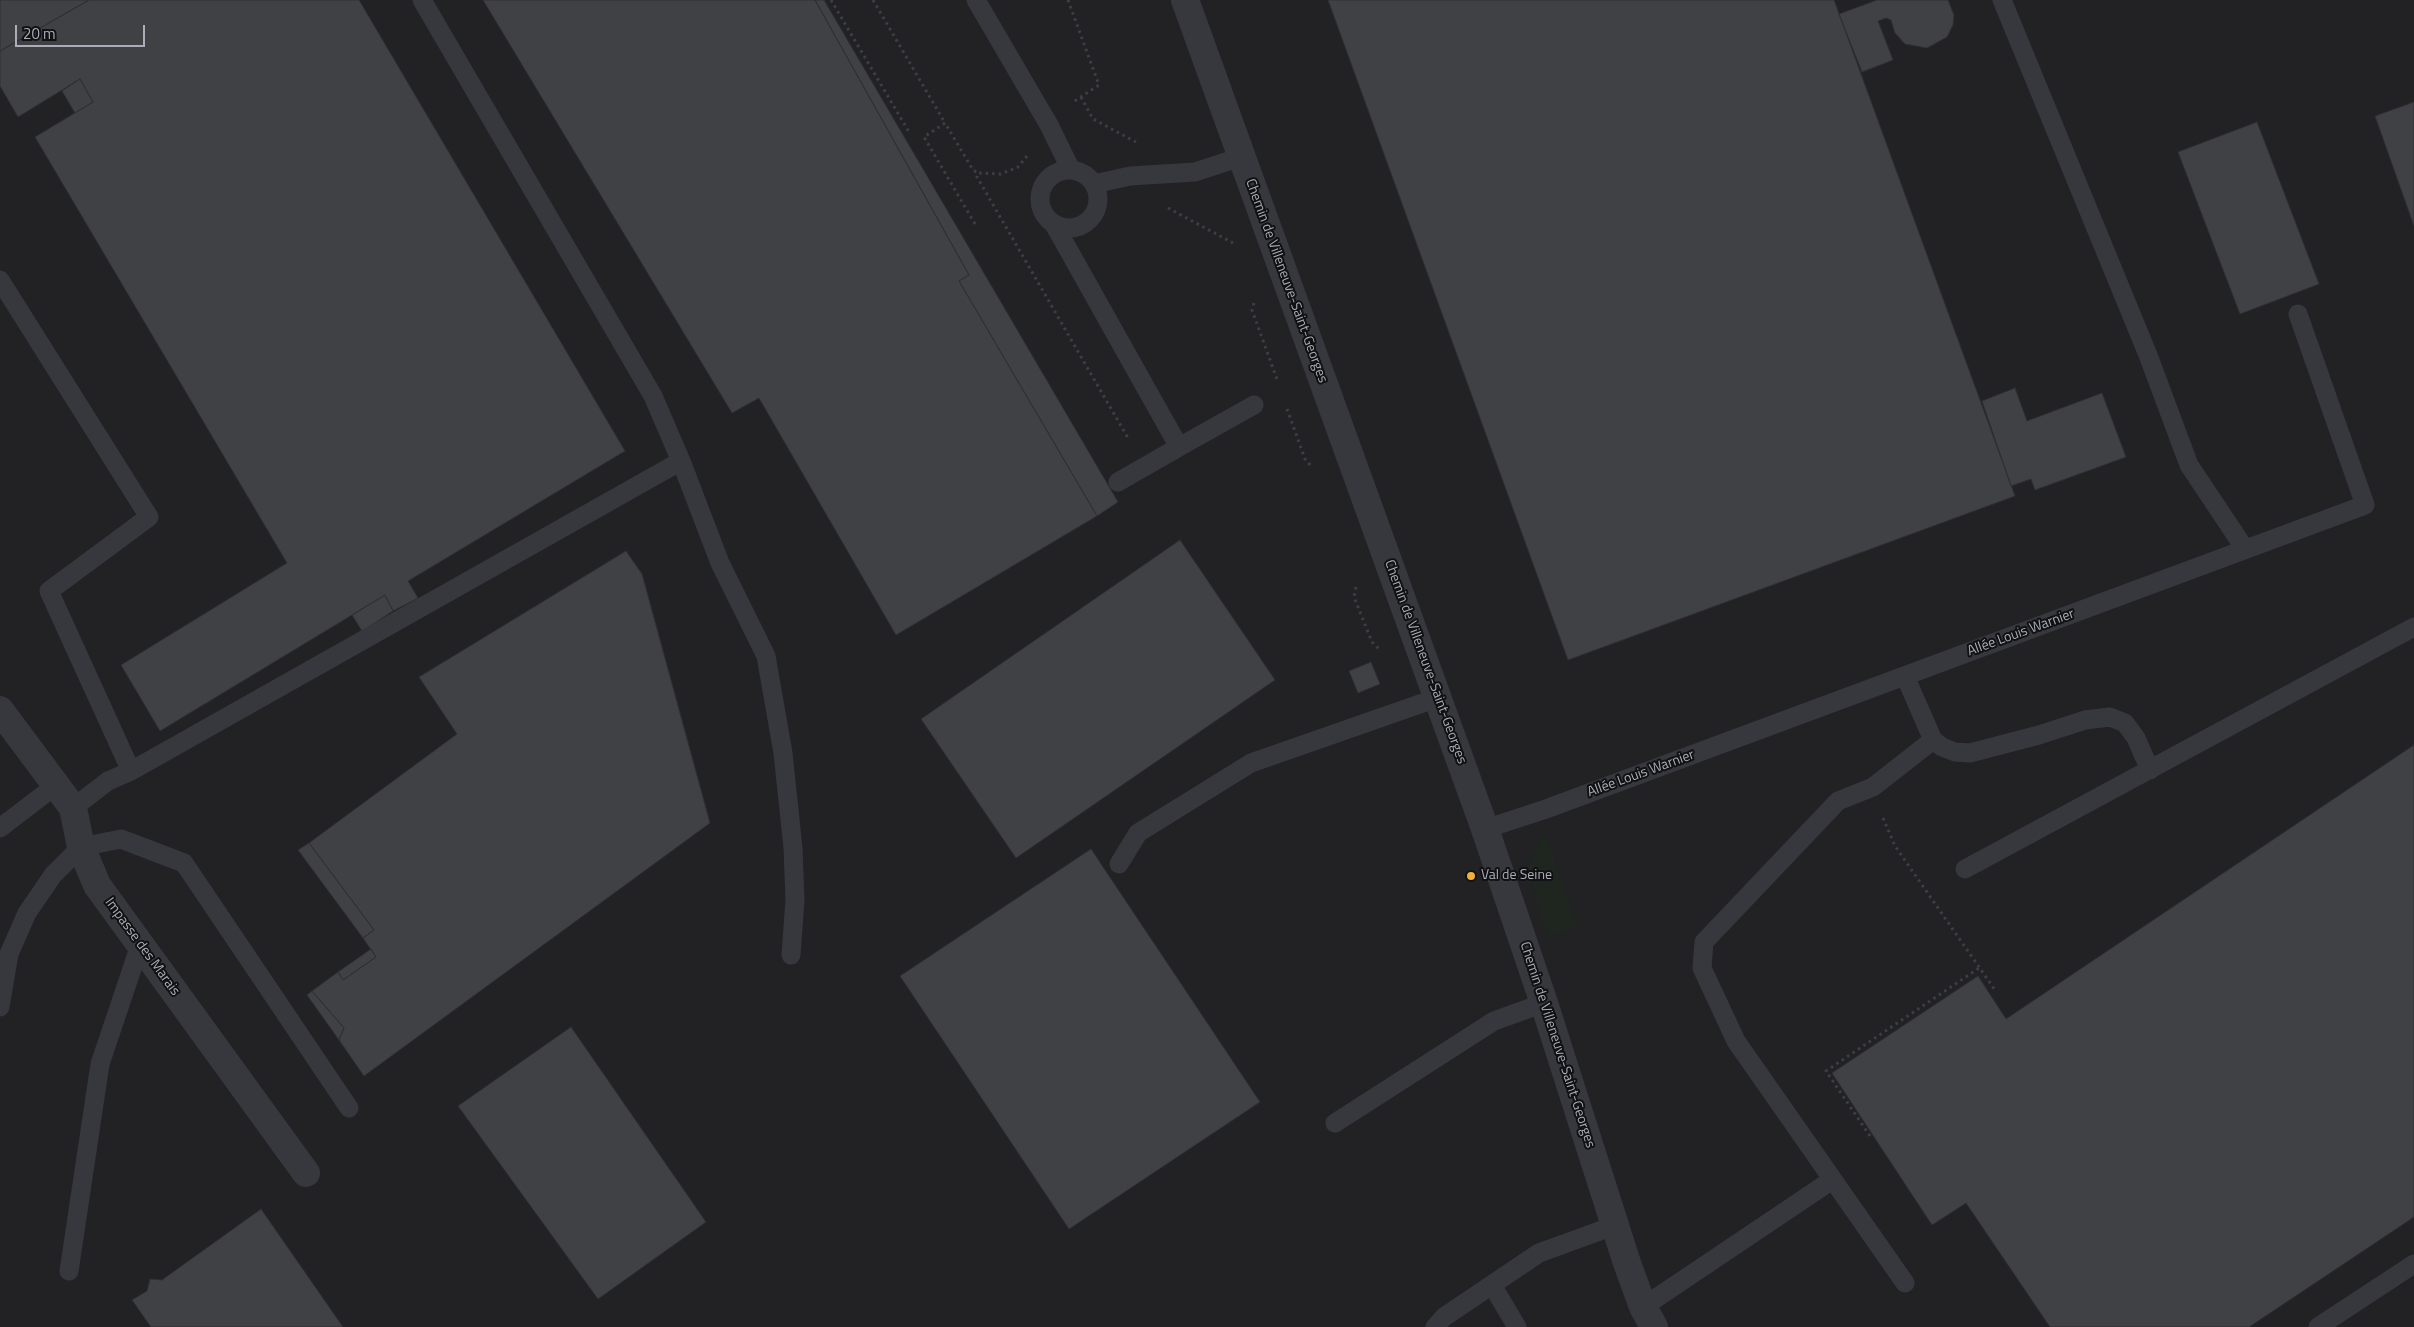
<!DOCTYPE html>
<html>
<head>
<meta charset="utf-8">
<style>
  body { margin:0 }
  #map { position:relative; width:2414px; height:1327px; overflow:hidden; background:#161618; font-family:"Titillium Web",sans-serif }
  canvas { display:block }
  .scale { position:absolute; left:15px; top:25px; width:130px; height:22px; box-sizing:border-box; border:2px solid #a8adb8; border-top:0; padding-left:6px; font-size:15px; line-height:18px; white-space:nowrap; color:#a8adb8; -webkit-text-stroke:4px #111113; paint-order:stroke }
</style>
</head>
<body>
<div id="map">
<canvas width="2414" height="1327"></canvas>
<div class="scale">20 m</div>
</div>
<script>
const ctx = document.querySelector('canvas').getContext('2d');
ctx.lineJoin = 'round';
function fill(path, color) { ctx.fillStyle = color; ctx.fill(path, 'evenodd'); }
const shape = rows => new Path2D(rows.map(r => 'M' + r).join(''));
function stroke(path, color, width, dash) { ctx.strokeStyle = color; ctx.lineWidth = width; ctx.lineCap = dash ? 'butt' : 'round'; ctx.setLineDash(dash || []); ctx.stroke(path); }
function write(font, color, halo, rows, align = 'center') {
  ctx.font = font + ' "Titillium Web",sans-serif'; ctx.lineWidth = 4; ctx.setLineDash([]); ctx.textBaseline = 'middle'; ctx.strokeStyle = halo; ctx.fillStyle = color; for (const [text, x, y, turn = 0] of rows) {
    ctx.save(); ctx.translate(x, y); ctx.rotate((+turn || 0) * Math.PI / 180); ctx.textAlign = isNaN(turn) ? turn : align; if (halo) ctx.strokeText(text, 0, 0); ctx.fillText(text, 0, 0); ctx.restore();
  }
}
fill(shape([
  [0,0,2414,0,2414,1327,0,1327]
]), '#222225');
fill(shape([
  [1545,833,1578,928,1548,937,1530,878,1530,861]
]), '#1e261f');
const building = shape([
  [0,0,89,0,0,51,0,0],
  [89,0,359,0,625,451,408,581,418,598,393,611,385,595,160,731,121,665,287,563,35,137,93,102,80,79,18,117,0,86,0,51,89,0],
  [483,0,815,0,969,275,959,281,1097,516,896,635,759,398,732,413,483,0],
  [815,0,824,0,1118,502,1097,516,959,281,969,275,815,0],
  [1328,0,1834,0,2015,496,1568,660,1328,0],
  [1877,0,1948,0,1954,15,1953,25,1947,37,1927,48,1905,44,1895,33,1891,20,1886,18,1878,21,1893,60,1862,72,1839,14,1877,0],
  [80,79,93,102,75,113,62,91,80,79],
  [2414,102,2414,226,2375,116,2414,102],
  [2257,122,2319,284,2240,314,2178,152,2257,122],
  [2015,388,2027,421,2102,393,2126,457,2035,490,2031,479,2011,486,1982,401,2015,388],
  [1180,540,1275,680,1016,858,921,719,1180,540],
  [626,551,642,574,710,823,364,1076,339,1040,344,1028,312,991,338,972,343,980,376,957,363,938,374,930,309,843,457,734,419,677,626,551],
  [385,595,393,611,362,631,352,615,385,595],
  [1371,662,1380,684,1358,693,1349,671,1371,662],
  [2414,745,2414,1217,2249,1327,2050,1327,1966,1203,1932,1225,1832,1073,1978,976,2006,1019,2414,745],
  [309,843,374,930,363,938,298,850,309,843],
  [1091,849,1260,1102,1069,1229,900,976,1091,849],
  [371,949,376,957,343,980,338,972,371,949],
  [312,991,344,1028,339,1040,307,995,312,991],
  [571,1027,706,1222,598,1299,458,1106,571,1027],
  [261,1209,343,1327,151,1327,132,1300,147,1291,150,1279,162,1280,261,1209]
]);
fill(building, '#404145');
stroke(building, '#303034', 1);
stroke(shape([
  [831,0,909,132],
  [873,0,945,123],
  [1068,0,1099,85,1073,102],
  [1081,97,1093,119,1136,142],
  [1027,156,1018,167,1001,174,978,173,977,177,1128,438],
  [1168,208,1233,243],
  [975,224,924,137,945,123,973,170,978,173],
  [1254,303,1252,310,1278,382],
  [1287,409,1305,459,1312,467],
  [1356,587,1354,597,1372,642,1379,649],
  [1883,818,1895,846,1995,990],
  [1870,1136,1826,1071,1979,968]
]), '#3d3f44', 3, [2.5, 4]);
stroke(shape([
  [422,0,653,396,681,461],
  [976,0,1049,125,1071,170],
  [2002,0,2148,355,2189,465,2245,549],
  '1040 199a29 29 0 1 1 58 0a29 29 0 1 1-58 0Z',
  [1094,184,1130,176,1195,172,1241,157],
  [1055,226,1179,447,1254,405],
  [0,280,149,517,49,591,131,771,108,781,73,808],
  [1118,482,1179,447],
  [1905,676,1933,740,1942,747,1955,752,1970,753,2039,735,2085,720,2110,717,2125,723,2136,738,2150,770],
  [131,771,681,461,720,563,766,656,783,753,793,848,795,900,791,955],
  [0,828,55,786],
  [1485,829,1546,809,2365,505,2298,314],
  [1119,864,1138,833,1251,763,1437,698],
  [1965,869,2414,627],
  [0,1007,9,954,27,913,53,875,81,847,121,839,184,863,349,1108],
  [1335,1123,1494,1021,1544,1003],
  [69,1271,100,1064,140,945],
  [1905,1283,1736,1041,1702,968,1704,942,1838,801,1873,787,1933,740],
  [1492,1285,1517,1327],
  [1643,1307,1832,1180],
  [1435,1327,1444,1317,1539,1253,1616,1225],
  [2318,1327,2414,1264]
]), '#37383d', 19);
stroke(shape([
  [0,710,73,808,81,847,97,885,306,1173]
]), '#37383d', 28);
stroke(shape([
  [1185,0,1485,829,1544,1003,1627,1263,1643,1307,1654,1327]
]), '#37383d', 28);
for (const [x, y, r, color] of [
  [1471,876,5,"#f2b134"]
]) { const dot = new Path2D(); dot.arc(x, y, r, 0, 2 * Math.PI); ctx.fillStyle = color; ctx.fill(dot); stroke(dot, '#111113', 2); }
write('14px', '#a8adb8', '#111113', [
  ["Chemin de Villeneuve-Saint-Georges",1286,281,70],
  ["Allée Louis Warnier",2021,633,-20],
  ["Chemin de Villeneuve-Saint-Georges",1425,662,70],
  ["Allée Louis Warnier",1641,774,-20],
  ["Impasse des Marais",142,947,54],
  ["Chemin de Villeneuve-Saint-Georges",1557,1045,72]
]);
write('14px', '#a8adb8', '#111113', [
  ["Val de Seine",1481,876]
], 'left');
</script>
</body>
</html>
